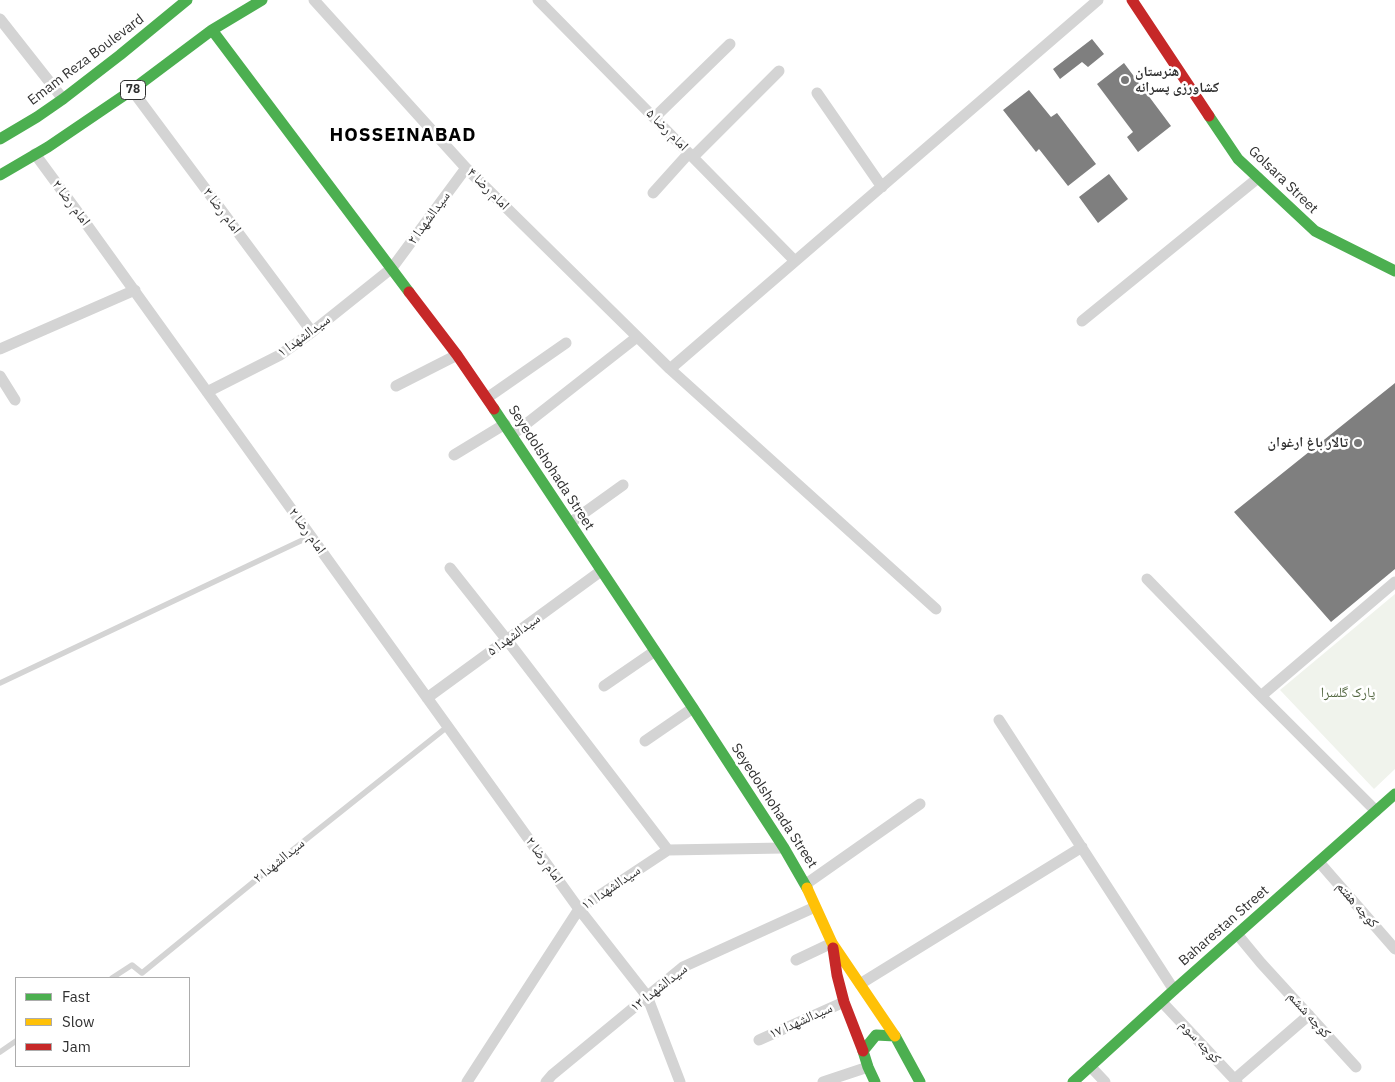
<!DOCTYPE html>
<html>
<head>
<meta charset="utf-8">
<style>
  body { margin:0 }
  #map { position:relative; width:1395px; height:1082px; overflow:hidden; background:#fff; font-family:"IBM Plex Sans",sans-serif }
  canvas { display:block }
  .legend { position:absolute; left:15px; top:977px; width:175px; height:90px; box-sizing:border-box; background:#fff; border:1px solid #acacac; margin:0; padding:6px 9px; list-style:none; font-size:15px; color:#303030 }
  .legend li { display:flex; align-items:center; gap:10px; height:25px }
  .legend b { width:25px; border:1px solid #acacac }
</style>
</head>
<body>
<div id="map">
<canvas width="1395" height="1082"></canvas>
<ul class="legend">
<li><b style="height:6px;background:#4caf50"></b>Fast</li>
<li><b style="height:6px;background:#ffc107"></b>Slow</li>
<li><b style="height:6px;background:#c62828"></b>Jam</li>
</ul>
</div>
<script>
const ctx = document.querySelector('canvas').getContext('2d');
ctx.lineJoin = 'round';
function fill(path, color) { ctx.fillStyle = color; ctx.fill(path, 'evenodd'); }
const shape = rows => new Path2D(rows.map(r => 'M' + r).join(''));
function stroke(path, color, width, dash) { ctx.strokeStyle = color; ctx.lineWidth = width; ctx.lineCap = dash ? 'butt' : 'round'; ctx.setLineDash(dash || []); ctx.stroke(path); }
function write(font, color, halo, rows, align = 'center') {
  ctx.font = font + ' "IBM Plex Sans","Noto Naskh Arabic",sans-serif'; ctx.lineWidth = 5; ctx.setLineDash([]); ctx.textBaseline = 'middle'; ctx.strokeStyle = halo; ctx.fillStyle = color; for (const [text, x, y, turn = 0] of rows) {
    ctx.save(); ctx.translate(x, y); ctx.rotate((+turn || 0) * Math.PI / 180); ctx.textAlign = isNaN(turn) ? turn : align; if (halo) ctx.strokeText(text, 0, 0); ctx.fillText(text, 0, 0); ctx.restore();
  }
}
fill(shape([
  [1395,594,1395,769,1374,789,1280,690]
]), '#f0f3ec');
fill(shape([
  [1092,39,1104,54,1088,67,1082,62,1060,79,1053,69],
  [1124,63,1171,126,1138,152,1127,137,1133,132,1097,84],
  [1029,90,1051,117,1057,113,1096,164,1068,186,1039,149,1036,152,1003,110],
  [1109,174,1128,199,1098,223,1079,197],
  [1395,383,1395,569,1331,622,1234,512]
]), '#7f7f7f');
stroke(shape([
  [0,683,311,536],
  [112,978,132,965,142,973,289,853,447,727],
  [0,1052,16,1041]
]), '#d4d4d4', 5.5);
stroke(shape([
  [314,0,466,168,670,369,936,609],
  [538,0,795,261],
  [0,19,63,99],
  [132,90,312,332],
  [817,93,882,187],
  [654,118,730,44],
  [35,154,82,218,579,909,647,996,680,1082],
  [693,157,779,71],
  [653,193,689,153],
  [1082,321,1258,178],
  [0,349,135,290],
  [670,369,1098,0],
  [0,376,15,400],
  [396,386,457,355],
  [207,392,280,355,312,332,392,268,466,168],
  [487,398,566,343],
  [512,435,637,337],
  [454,455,505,424],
  [570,523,623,485],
  [450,568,507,640,668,850],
  [1147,579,1261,696,1376,811],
  [604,686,655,651],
  [1261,696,1395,582],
  [427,698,601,571],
  [999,720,1174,990],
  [645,741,693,708],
  [1319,862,1395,949],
  [806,884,920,804],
  [1237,934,1261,963,1356,1067],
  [796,960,832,943],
  [860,984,1082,847],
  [1162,1002,1237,1082],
  [759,1040,844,1002],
  [1090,1066,1105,1082],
  [1235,1079,1309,1015],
  [467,1082,579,909,668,850,784,848],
  [546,1082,552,1075,683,967,815,907],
  [823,1082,868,1067]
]), '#d4d4d4', 11);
stroke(shape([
  [212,30,409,292],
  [1209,116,1238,159,1315,231,1395,271],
  [0,139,37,117,63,99,120,55,187,0],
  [0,175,48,147,132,90,212,30,262,0],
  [494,409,693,708,784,848,807,888],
  [875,1082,868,1067,863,1051,876,1035,895,1036,920,1082],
  [1073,1082,1174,990,1395,794]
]), '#4caf50', 11);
stroke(shape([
  [807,888,832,943,895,1036]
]), '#ffc107', 11);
stroke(shape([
  [1132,0,1209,116],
  [409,292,457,355,494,409],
  [833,948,837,975,844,1002,863,1051]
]), '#c62828', 11);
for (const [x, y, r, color] of [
  [1125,80,5,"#787878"],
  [1358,443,5,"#787878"]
]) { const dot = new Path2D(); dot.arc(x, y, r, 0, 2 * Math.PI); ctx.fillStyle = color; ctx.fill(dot); stroke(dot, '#fff', 2); }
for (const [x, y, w] of [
  [133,90,25]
]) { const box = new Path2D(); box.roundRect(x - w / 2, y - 9.5, w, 19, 4); ctx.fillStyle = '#fff'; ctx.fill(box); stroke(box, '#303030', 1); }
write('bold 12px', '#303030', null, [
  ["78",133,90]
]);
write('14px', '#303030', '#fff', [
  ["Emam Reza Boulevard",86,60,-37],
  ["امام رضا ۵",667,130,45],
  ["Golsara Street",1283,180,44],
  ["امام رضا ۴",488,189,45],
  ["امام رضا ۲",71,203,53],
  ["امام رضا ۳",222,211,53],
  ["سیدالشهدا ۲",429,218,-54],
  ["سیدالشهدا ۱",304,336,-36],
  ["Seyedolshohada Street",551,468,57],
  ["امام رضا ۲",307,531,54],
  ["سیدالشهدا ۵",514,635,-36],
  ["Seyedolshohada Street",774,806,57],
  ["امام رضا ۲",544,860,54],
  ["سیدالشهدا ۲",279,861,-39],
  ["سیدالشهدا ۱۱",611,888,-34],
  ["کوچه هفتم",1357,905,49],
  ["Baharestan Street",1224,926,-41],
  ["سیدالشهدا ۱۳",659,988,-38],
  ["کوچه ششم",1309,1015,48],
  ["سیدالشهدا ۱۷",801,1021,-24],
  ["کوچه سوم",1200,1042,47]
]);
write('bold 14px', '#303030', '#fff', [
  ["هنرستان",1135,72],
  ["کشاورزی پسرانه",1135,88],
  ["تالار باغ ارغوان",1348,443,"right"]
], 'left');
write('14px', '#546842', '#fff', [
  ["پارک گلسرا",1348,693]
]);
ctx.letterSpacing = '1px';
write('bold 19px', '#000', '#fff', [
  ["HOSSEINABAD",403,136]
]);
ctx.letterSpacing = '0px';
</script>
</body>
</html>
